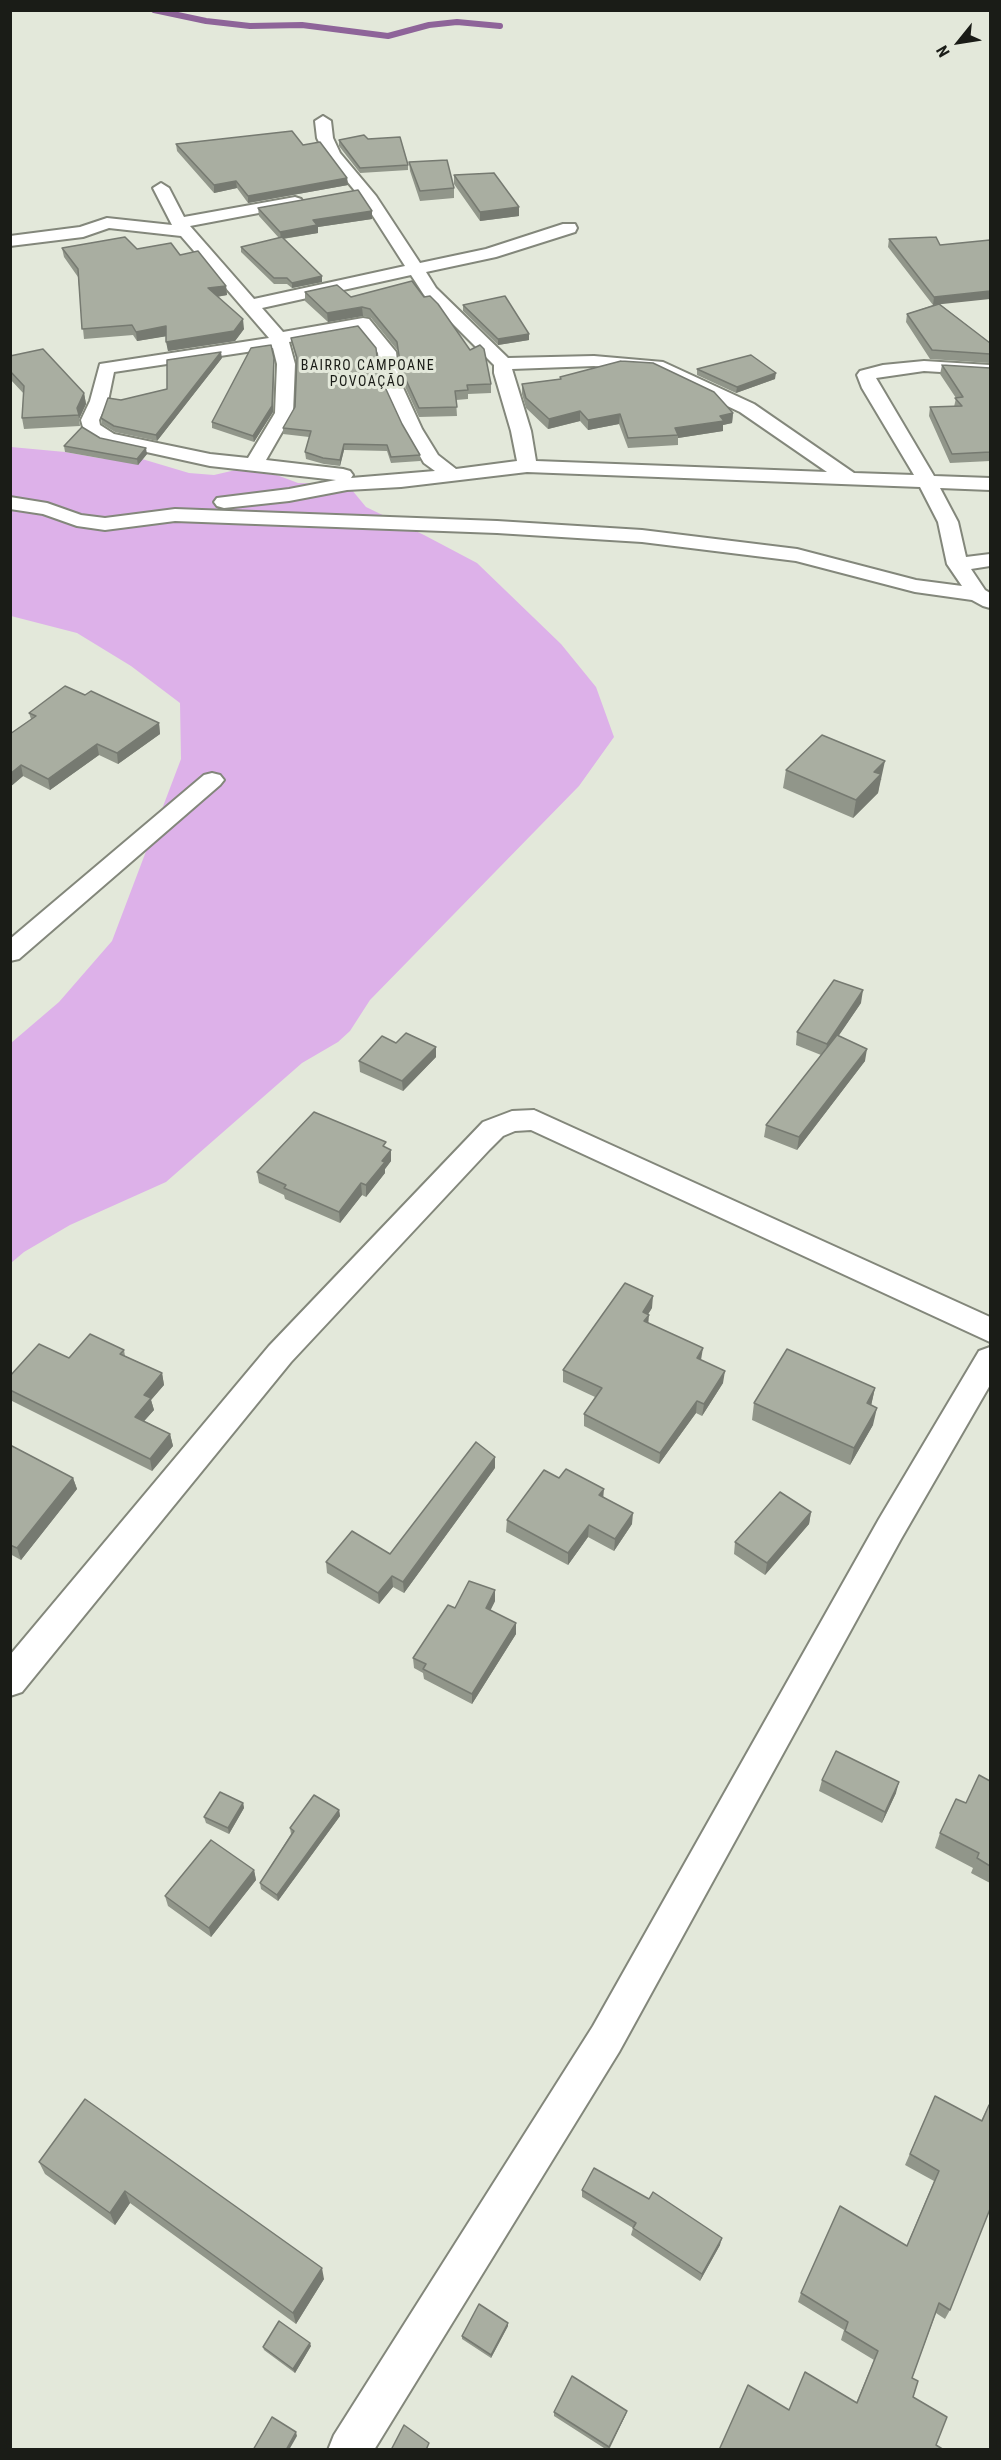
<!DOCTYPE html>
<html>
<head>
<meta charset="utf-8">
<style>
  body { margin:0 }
  #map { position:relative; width:1001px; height:2460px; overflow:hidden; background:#e3e8da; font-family:"Roboto Condensed",sans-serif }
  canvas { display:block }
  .frame { position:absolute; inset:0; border:12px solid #1a1c17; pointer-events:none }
  .north { position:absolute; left:929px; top:12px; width:60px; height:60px; -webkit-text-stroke:4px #e3e8da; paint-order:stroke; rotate:240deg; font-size:16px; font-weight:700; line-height:24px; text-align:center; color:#1a1c17 }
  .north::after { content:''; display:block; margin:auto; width:21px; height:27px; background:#1a1c17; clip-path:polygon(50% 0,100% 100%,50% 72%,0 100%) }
</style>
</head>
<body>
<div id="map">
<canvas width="1001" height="2460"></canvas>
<div class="frame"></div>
<div class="north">N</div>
</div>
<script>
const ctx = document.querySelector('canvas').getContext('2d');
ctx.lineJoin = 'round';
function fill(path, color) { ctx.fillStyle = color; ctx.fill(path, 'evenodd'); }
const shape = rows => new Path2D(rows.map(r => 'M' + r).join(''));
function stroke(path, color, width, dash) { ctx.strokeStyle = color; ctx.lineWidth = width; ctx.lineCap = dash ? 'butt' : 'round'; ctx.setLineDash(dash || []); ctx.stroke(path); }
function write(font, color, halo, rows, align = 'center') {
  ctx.font = font + ' "Roboto Condensed",sans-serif'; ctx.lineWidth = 6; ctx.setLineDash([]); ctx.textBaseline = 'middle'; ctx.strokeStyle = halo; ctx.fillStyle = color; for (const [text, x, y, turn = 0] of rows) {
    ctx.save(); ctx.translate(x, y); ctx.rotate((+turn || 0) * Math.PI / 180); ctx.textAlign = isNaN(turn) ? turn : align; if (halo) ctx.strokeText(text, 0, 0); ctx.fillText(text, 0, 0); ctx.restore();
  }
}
fill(shape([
  [11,447,65,452,104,459,132,456,189,473,214,475,253,466,298,483,347,484,366,507,424,535,477,563,561,644,596,687,614,737,579,786,370,1000,350,1031,338,1042,302,1063,166,1182,70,1225,24,1252,11,1263,11,1043,59,1002,112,941,181,759,180,703,131,666,77,633,11,616]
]), '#ddb1e9');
stroke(shape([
  [154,10,206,21,250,26,302,25,388,36,429,25,457,22,500,26]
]), '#8e6499', 6);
const street = shape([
  [323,116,331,121,333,138,340,153,376,196,420,263,486,249,563,224,575,224,577,228,575,232,496,257,426,272,436,288,508,358,594,356,663,362,754,404,854,473,914,475,862,388,857,375,860,371,883,365,924,361,990,365,990,375,924,371,876,378,934,476,990,478,990,490,940,488,958,522,966,557,990,554,990,566,971,569,985,590,990,593,990,608,983,606,972,600,915,592,796,561,642,542,497,533,175,521,105,530,77,526,43,514,10,509,10,497,47,503,81,515,105,518,175,509,497,521,642,530,797,549,916,580,962,586,947,564,938,522,920,487,527,472,401,487,347,490,289,501,224,508,217,506,214,502,217,498,289,489,336,480,210,466,101,442,84,431,81,420,90,401,100,364,269,338,181,236,109,228,83,237,10,246,10,236,80,227,107,218,172,225,153,188,161,183,169,188,184,217,295,197,301,199,303,202,301,205,190,226,254,299,405,266,364,202,325,154,317,138,315,121,323,116],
  [411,275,424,295,494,365,494,373,511,431,517,461,456,469,438,455,422,429,399,379,396,352,369,319,363,318,283,332,262,308,411,275],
  [359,329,378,353,381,379,404,429,424,463,435,471,351,478,353,475,350,471,343,469,266,460,293,413,295,364,289,342,359,329],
  [273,348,277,364,275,413,248,458,210,454,114,434,100,425,99,420,108,401,114,372,273,348],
  [594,366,653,371,740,412,827,472,536,461,531,431,512,369,594,366],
  [212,773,220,775,224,780,220,785,19,959,10,961,10,939,204,775,212,773],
  [534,1110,990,1317,990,1342,531,1130,515,1131,503,1136,490,1149,291,1362,22,1692,10,1696,10,1655,269,1346,483,1122,512,1111,534,1110],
  [990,1347,990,1385,901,1539,619,2052,374,2450,328,2450,334,2435,593,2026,879,1519,979,1351,990,1347]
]);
stroke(street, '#83877b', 4);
fill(street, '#fff');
fill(shape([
  [368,139,408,165,408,170,360,173,339,146,339,140],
  [176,144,303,145,347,178,348,185,248,203,237,188,214,193,177,151],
  [409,162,454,188,454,198,420,201,410,171],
  [454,175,519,207,519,216,480,221,454,184],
  [258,208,372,211,372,219,318,227,318,233,283,239,322,276,322,282,292,288,287,284,274,284,241,252,241,247,279,238,259,216],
  [889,239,940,304,990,343,990,363,930,359,906,322,907,314,933,305,888,247],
  [62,248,137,249,180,255,226,286,227,295,217,297,244,329,235,341,168,351,166,336,137,341,133,335,84,339,78,277,64,257],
  [305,292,351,297,491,384,491,393,468,394,468,399,456,400,457,416,419,417,401,378,398,351,371,318,363,316,328,322,305,301],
  [463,305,529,334,529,340,498,345,463,311],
  [291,338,379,374,402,424,420,455,420,461,391,463,387,451,344,450,340,466,324,464,306,459,305,452,309,437,283,434,283,428,295,407,297,362,292,344],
  [10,356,84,393,86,404,79,419,80,426,24,429,22,418,24,394,10,379],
  [222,358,157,441,115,432,102,424,101,418,121,400,167,389],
  [274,358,273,412,254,442,212,428,212,422],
  [942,365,990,368,990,461,950,463,929,416,930,407,954,407,956,398,940,374],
  [697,369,775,379,736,393,697,375],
  [560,377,733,413,732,423,723,425,723,431,678,438,678,445,628,448,619,424,588,430,580,421,548,429,526,408,522,394,522,384,560,379],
  [100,438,147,454,138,465,65,452,64,446],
  [85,695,159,723,160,734,118,764,99,755,50,790,23,776,10,787,10,734,31,719,29,713],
  [786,770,882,779,880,780,878,793,853,818,783,788],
  [861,1003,838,1036,865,1061,797,1150,764,1137,766,1125,821,1055,796,1045,797,1032],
  [396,1043,436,1057,403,1091,360,1072,359,1061],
  [386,1148,391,1150,391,1161,385,1169,385,1173,366,1197,362,1195,340,1223,285,1199,284,1195,259,1183,257,1172],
  [652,1308,648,1314,648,1323,701,1360,723,1383,702,1416,696,1413,659,1464,584,1426,584,1414,595,1397,563,1382,563,1370],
  [124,1350,125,1356,162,1373,164,1385,151,1400,154,1410,144,1421,170,1434,173,1446,152,1471,10,1400,10,1376,69,1358],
  [875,1388,871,1405,873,1425,850,1465,752,1420,754,1403],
  [10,1448,73,1478,77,1489,21,1560,10,1554],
  [495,1468,404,1593,393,1587,379,1604,327,1573,326,1562,390,1554],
  [559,1478,604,1497,632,1524,614,1551,588,1537,568,1565,506,1532,507,1520],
  [811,1512,809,1524,765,1575,734,1554,735,1542],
  [495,1601,490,1611,516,1623,516,1634,472,1704,424,1679,423,1673,414,1668,413,1658,455,1608],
  [822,1780,896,1793,882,1823,819,1791],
  [990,1781,990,1883,971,1873,973,1868,935,1848,940,1833],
  [243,1803,244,1808,229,1834,206,1823,204,1817],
  [339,1810,340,1816,278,1901,261,1889,260,1883,291,1834,290,1828],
  [254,1870,256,1880,211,1937,168,1906,165,1896],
  [935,2096,981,2121,989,2105,950,2310,945,2319,936,2313,912,2378,913,2397,719,2450,789,2410,856,2403,874,2360,841,2340,844,2330,798,2302,801,2293,907,2245,934,2181,905,2165],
  [85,2099,324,2279,296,2324,130,2203,115,2225,45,2174,39,2162],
  [582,2190,720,2245,700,2281,631,2235,633,2228,582,2197],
  [508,2326,491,2358,462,2339,462,2336],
  [311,2346,295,2373,264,2350,263,2347],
  [554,2412,626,2414,609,2450,607,2450,554,2416]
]), '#91968a');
fill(shape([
  [347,178,348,185,248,203,248,196],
  [236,181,237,188,214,193,214,185],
  [519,207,519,216,480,221,480,212],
  [372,211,372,219,318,227,318,233,281,239,280,232,313,220],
  [322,276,322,282,292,288,292,283],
  [226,286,227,295,209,298,208,288],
  [990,291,990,299,933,305,934,297],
  [362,307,363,316,328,322,327,313],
  [243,319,244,329,235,341,168,351,166,342],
  [166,326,168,336,137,341,136,332],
  [529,334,529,340,498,345,498,339],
  [221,352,222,358,157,441,156,435],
  [274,358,273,412,254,442,253,436],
  [776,373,775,379,736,393,737,387],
  [84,393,86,404,79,419,77,408],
  [580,411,580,421,548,429,549,419],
  [733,413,732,423,723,425,723,431,678,438,678,435,675,428],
  [620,414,619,424,588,430,588,420],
  [344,444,344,450,340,466,340,460],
  [146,448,147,454,138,465,137,459],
  [159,723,160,734,118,764,117,753],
  [97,744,99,755,50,790,48,779],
  [885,761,878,793,853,818,856,800,874,772],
  [21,765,23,776,10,787,10,774],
  [863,990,861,1003,825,1056,827,1044],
  [436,1047,436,1057,403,1091,402,1081],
  [867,1049,865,1061,797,1150,799,1137],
  [391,1150,391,1161,385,1169,385,1173,366,1197,366,1185,382,1161],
  [361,1183,362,1195,340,1223,339,1212],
  [653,1296,652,1308,642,1324,643,1312],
  [649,1315,648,1327,644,1321],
  [703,1348,701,1360,697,1358],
  [725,1371,723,1383,702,1416,704,1404],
  [162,1373,164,1385,151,1400,154,1410,138,1428,135,1417,144,1395],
  [875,1388,871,1406,867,1403],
  [697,1401,696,1413,659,1464,660,1453],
  [877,1408,873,1425,850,1465,854,1448],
  [170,1434,173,1446,152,1471,150,1459],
  [495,1457,495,1468,404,1593,403,1582],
  [73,1478,77,1489,21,1560,17,1548],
  [604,1489,603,1500,599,1495],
  [811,1512,809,1524,765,1575,767,1563],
  [633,1513,632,1524,614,1551,615,1539],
  [589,1525,588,1537,568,1565,568,1553],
  [392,1576,393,1587,379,1604,378,1593],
  [495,1590,495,1601,486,1619,486,1608],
  [516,1623,516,1634,472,1704,472,1694],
  [899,1782,896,1793,882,1823,885,1812],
  [243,1803,244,1808,229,1834,228,1828],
  [339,1810,340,1816,278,1901,277,1895],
  [254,1870,256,1880,211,1937,209,1928],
  [125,2191,130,2203,115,2225,110,2213],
  [722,2238,720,2245,700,2281,702,2274],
  [322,2268,324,2279,296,2324,293,2313],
  [508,2323,508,2326,491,2358,491,2355],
  [310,2343,311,2346,295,2373,293,2369],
  [627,2411,626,2414,608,2450,609,2447],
  [296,2432,297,2436,289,2450,286,2450]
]), '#767a71');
const building = shape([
  [292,131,303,145,320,142,347,178,248,196,236,181,214,185,176,144,292,131],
  [364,135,368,139,400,137,408,165,360,168,339,140,364,135],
  [447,160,454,188,420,191,409,162,447,160],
  [494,173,519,207,480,212,454,175,494,173],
  [358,190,372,211,313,220,317,225,280,232,258,208,358,190],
  [125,237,137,249,171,243,180,255,198,251,226,286,208,288,243,319,234,331,166,342,166,326,136,332,132,325,82,329,78,269,62,248,125,237],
  [282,237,322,276,292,283,287,278,274,278,241,247,282,237],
  [936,237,940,245,990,240,990,291,934,297,889,239,936,237],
  [412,281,424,297,430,296,438,304,470,350,480,345,484,349,491,384,467,385,468,390,455,391,457,407,419,408,401,369,397,342,370,309,362,307,327,313,305,292,337,285,351,297,412,281],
  [505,296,529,334,498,339,463,305,505,296],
  [939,304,990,343,990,354,932,350,907,314,939,304],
  [358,326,376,348,379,374,402,424,420,455,391,457,387,445,344,444,340,460,323,458,305,452,311,431,283,428,295,407,297,358,291,338,358,326],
  [271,345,274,358,272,406,253,436,212,422,251,348,271,345],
  [43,349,84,393,77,408,79,415,22,418,24,386,10,371,10,356,43,349],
  [221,352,156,435,114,426,101,418,108,398,121,400,167,389,167,360,221,352],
  [751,355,776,373,737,387,697,369,751,355],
  [621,361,653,363,714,392,733,413,720,416,724,421,675,428,678,435,628,438,620,414,588,420,580,411,549,419,526,398,522,384,561,379,560,377,621,361],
  [942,365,990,368,990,452,952,454,930,407,962,406,955,398,963,397,942,365],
  [82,427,100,438,146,448,137,459,64,446,82,427],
  [65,686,85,695,91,691,159,723,117,753,97,744,48,779,21,765,10,774,10,734,36,716,29,713,65,686],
  [822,735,885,761,874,772,881,774,856,800,786,770,822,735],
  [834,980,863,990,827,1044,797,1032,834,980],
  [406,1033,436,1047,402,1081,359,1061,382,1036,396,1043,406,1033],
  [837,1035,867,1049,799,1137,766,1125,837,1035],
  [314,1112,386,1142,383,1146,391,1150,382,1161,385,1162,366,1185,361,1183,339,1212,284,1188,286,1185,257,1172,314,1112],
  [625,1283,653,1296,643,1312,649,1315,644,1321,703,1348,697,1358,725,1371,704,1404,697,1401,660,1453,584,1414,602,1388,563,1370,625,1283],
  [90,1334,124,1350,120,1354,162,1373,144,1395,151,1398,135,1417,170,1434,150,1459,10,1390,10,1376,39,1344,69,1358,90,1334],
  [787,1349,875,1388,867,1403,877,1408,854,1448,754,1403,787,1349],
  [476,1442,495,1457,403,1582,392,1576,378,1593,326,1562,352,1531,390,1554,476,1442],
  [12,1446,73,1478,17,1548,10,1545,10,1448,12,1446],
  [566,1469,604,1489,599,1495,633,1513,615,1539,589,1525,568,1553,507,1520,544,1470,559,1478,566,1469],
  [780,1492,811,1512,767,1563,735,1542,780,1492],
  [469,1581,495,1590,486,1608,516,1623,472,1694,423,1669,426,1664,413,1658,448,1605,455,1608,469,1581],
  [836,1751,899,1782,885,1812,822,1780,836,1751],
  [979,1775,990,1781,990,1866,977,1858,979,1853,940,1833,956,1799,966,1803,979,1775],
  [220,1792,243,1803,228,1828,204,1817,220,1792],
  [314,1795,339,1810,277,1895,260,1883,294,1831,290,1828,314,1795],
  [211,1840,254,1870,209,1928,165,1896,211,1840],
  [935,2096,982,2121,989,2105,990,2106,990,2209,950,2310,939,2303,912,2378,918,2381,913,2397,947,2417,936,2445,944,2450,719,2450,748,2385,789,2410,805,2372,857,2403,878,2351,845,2331,848,2322,801,2293,840,2206,907,2246,939,2171,910,2154,935,2096],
  [85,2099,322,2268,293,2313,125,2191,110,2213,39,2162,85,2099],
  [594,2168,649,2199,653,2192,722,2238,702,2274,633,2228,636,2223,582,2190,594,2168],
  [479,2304,508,2323,491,2355,462,2336,479,2304],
  [279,2321,310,2343,293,2369,263,2347,279,2321],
  [572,2376,627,2411,609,2447,554,2412,572,2376],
  [272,2417,296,2432,286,2450,253,2450,272,2417],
  [404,2425,429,2443,426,2450,391,2450,404,2425]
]);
fill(building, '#a9aea1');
stroke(building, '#767a71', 1.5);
ctx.letterSpacing = '1.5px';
write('14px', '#1a1c17', '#e3e8da', [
  ["BAIRRO CAMPOANE",368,366],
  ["POVOAÇÃO",368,382]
]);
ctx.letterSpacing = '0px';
</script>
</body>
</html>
